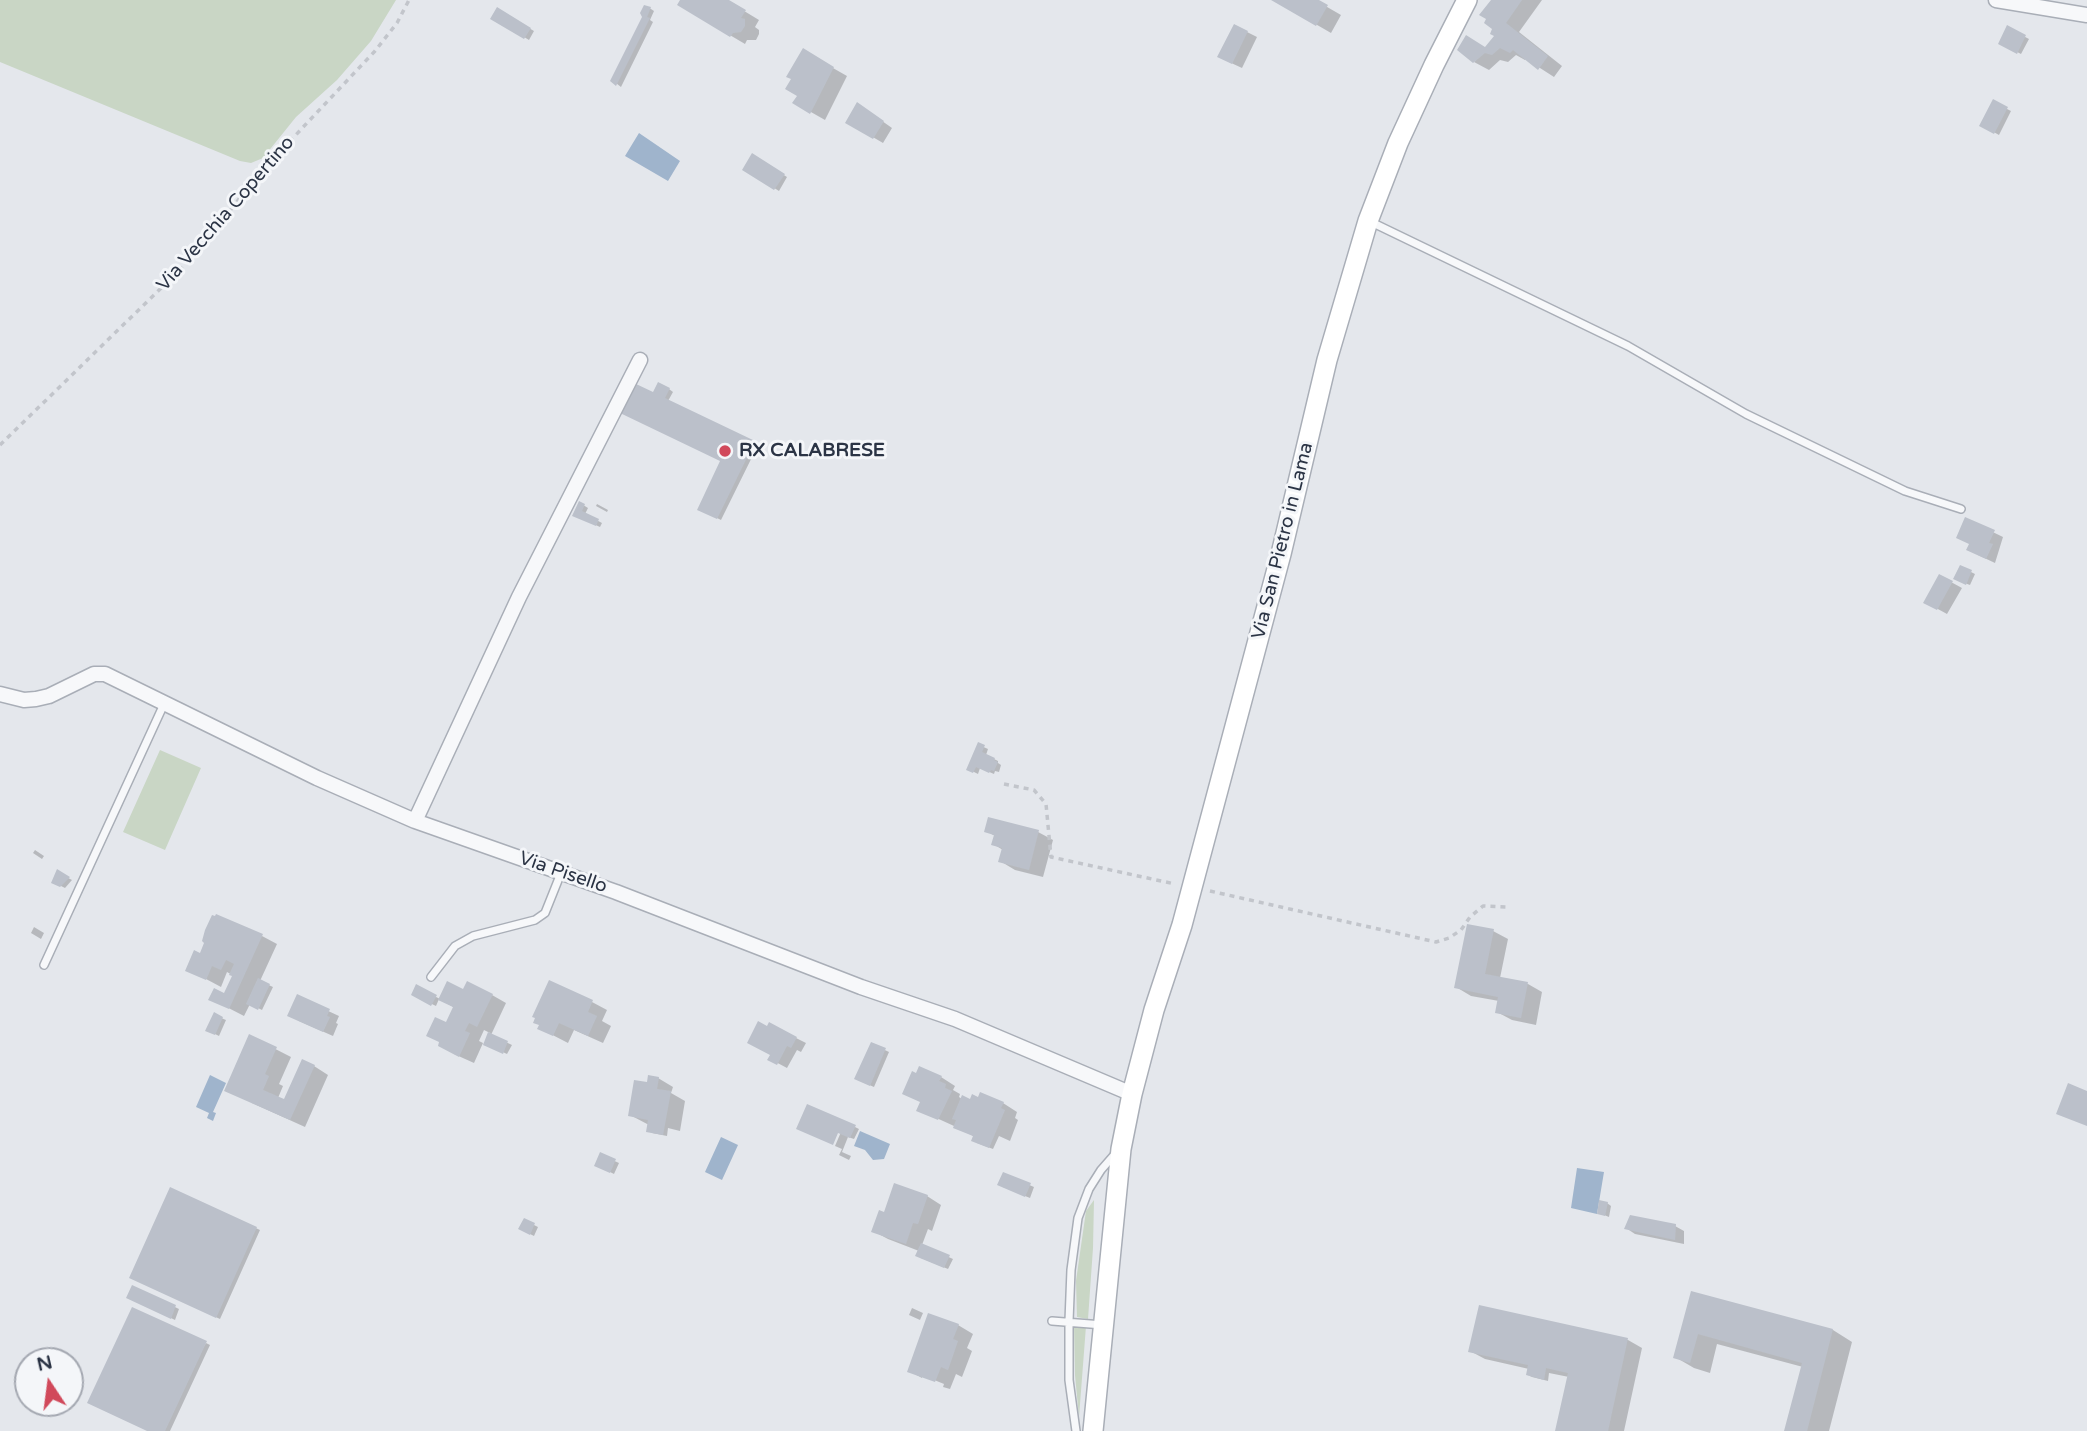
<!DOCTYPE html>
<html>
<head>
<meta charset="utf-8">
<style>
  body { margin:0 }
  #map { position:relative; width:2087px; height:1431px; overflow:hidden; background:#e4e7ec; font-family:"Varela Round",sans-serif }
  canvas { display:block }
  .north { position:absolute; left:14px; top:1347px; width:70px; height:70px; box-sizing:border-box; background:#f4f6f9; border:2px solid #a4a8b1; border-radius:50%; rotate:347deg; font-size:19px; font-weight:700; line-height:28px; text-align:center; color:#2b3445 }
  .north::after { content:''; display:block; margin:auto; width:24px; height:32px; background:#d1495b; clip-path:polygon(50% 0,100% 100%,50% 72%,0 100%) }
</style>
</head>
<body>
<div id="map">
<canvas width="2087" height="1431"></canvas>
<div class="north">N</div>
</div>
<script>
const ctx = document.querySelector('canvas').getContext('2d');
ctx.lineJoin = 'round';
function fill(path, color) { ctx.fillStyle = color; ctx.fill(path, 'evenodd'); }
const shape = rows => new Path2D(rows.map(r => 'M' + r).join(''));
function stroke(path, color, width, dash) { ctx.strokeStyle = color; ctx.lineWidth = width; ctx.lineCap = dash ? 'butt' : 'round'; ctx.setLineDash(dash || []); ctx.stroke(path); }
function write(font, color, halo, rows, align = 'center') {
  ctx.font = font + ' "Varela Round",sans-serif'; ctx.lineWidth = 6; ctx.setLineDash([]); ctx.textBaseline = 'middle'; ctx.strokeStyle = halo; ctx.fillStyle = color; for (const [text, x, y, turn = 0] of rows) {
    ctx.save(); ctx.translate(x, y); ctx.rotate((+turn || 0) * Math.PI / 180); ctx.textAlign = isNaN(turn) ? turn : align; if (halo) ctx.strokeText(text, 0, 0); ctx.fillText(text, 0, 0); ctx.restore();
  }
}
fill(shape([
  [0,0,396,0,371,41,337,80,296,117,263,158,251,163,240,161,0,62],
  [160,750,201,768,165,850,123,832],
  [1094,1200,1093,1248,1088,1319,1077,1317,1076,1281,1086,1211],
  [1074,1325,1086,1326,1079,1417,1075,1375]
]), '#c9d6c5');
fill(shape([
  [639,133,680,161,668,181,625,156],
  [210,1075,226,1083,213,1112,216,1113,213,1121,207,1118,209,1113,196,1107],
  [860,1131,890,1144,884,1159,873,1160,865,1150,854,1146],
  [721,1137,738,1145,722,1180,705,1172],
  [1577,1168,1604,1172,1597,1214,1571,1208]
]), '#9fb4cc');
fill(shape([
  [682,0,726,0,759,20,755,27,759,30,759,34,756,40,747,40,745,44,679,5],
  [1274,0,1315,0,1341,15,1331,33],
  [1493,0,1542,0,1519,32,1562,66,1554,77,1526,59,1525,60,1516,55,1508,62,1500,60,1489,70,1474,62,1497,36],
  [648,7,654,11,650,20,653,22,621,87,612,80],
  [498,10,534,31,529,40,493,18],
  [1235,26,1257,37,1242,68,1229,62],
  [2008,28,2029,39,2021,54,2000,43],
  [803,51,847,76,825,120,795,103,799,95],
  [1993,102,2011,111,1999,135,1981,125],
  [858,104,892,128,883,143,847,122],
  [753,156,787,177,779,191,744,169],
  [669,389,673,392,668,401,758,445,721,520,699,509,722,460,654,394],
  [580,503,588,508,585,514,602,523,600,527,578,517],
  [597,504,608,510,607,512,596,506],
  [1966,519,2003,537,1995,563,1978,555,1971,544],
  [1961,567,1975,574,1970,585,1959,581],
  [1940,576,1962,588,1947,614,1925,602],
  [979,745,988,749,986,755,998,761,998,763,1001,765,999,772,995,771,994,774,980,768,978,774,968,769],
  [986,831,1038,832,1053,840,1043,877,1015,870,1000,861,1003,850,993,844,995,836],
  [35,850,44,856,42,859,33,853],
  [57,872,72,880,65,888,53,882],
  [34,927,44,933,41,939,31,933],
  [1493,931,1508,939,1500,978,1528,984,1542,992,1536,1025,1512,1020,1497,1012,1499,1001,1471,996,1456,987],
  [262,936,277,944,260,981,273,987,262,1010,250,1004,244,1016,211,999,225,996,234,976,227,972,221,987,206,979,201,955],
  [417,987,440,999,464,991,492,995,506,1003,491,1035,512,1045,507,1054,483,1043,474,1063,454,1054,447,1024,455,1008,439,999,436,1006,413,995],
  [484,1030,490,1033,485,1044,479,1041],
  [298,997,339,1016,336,1023,338,1024,333,1036,299,1021],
  [592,1002,607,1010,602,1021,611,1026,603,1043,574,1030,568,1043,539,1028,540,1025],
  [214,1015,226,1020,219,1036,207,1030],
  [770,1025,806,1043,801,1052,797,1050,787,1068,770,1059,772,1055,768,1028],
  [250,1036,291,1057,279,1084,283,1086,278,1098,285,1101,314,1066,328,1075,305,1127,252,1103],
  [872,1044,889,1052,874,1087,860,1081],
  [941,1077,955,1086,953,1090,960,1094,959,1097,962,1099,1003,1103,1017,1112,1015,1118,1018,1120,1010,1141,999,1136,993,1149,977,1143,975,1137,954,1126,919,1110],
  [658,1078,673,1087,671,1093,685,1101,680,1131,668,1128,667,1136,652,1133,648,1131,649,1125,630,1115,648,1084],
  [845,1122,859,1129,854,1139,848,1137,842,1152,851,1156,849,1160,839,1155,842,1149,835,1146,841,1132,807,1133],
  [601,1155,619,1163,614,1174,596,1165],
  [1004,1174,1034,1187,1030,1198,1003,1187],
  [171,1189,260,1230,220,1319,135,1280],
  [927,1196,941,1205,932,1231,928,1229,922,1245,953,1259,948,1269,921,1258,919,1251,888,1239,873,1231,885,1214],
  [1607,1203,1611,1206,1609,1217,1599,1213],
  [524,1220,538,1227,534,1236,520,1229],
  [1675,1226,1684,1231,1684,1244,1635,1234,1626,1228],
  [133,1287,179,1309,175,1320,128,1297],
  [1692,1293,1833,1330,1852,1342,1829,1431,1786,1431,1803,1367,1717,1344,1710,1373,1694,1368,1675,1357],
  [912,1308,923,1313,920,1320,909,1315],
  [1480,1308,1628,1340,1642,1348,1624,1431,1556,1431,1569,1377,1549,1373,1548,1381,1532,1377,1528,1375,1529,1369,1485,1359,1470,1351],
  [958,1325,973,1334,967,1348,972,1351,962,1377,956,1374,950,1389,943,1387,944,1384,922,1375,922,1378,909,1371],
  [206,1343,210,1345,170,1431,150,1431]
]), '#0003');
fill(shape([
  [680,0,729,0,746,10,741,18,745,19,745,26,741,32,733,33,730,37,677,5],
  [1271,0,1319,0,1328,5,1316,26],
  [1491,0,1522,0,1506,23,1548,56,1538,70,1513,50,1510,53,1500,48,1492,55,1485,53,1473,63,1457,50,1466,35,1485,47,1494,36,1490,34,1492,29,1484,23,1486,19,1479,15],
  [644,5,651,7,647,17,650,18,616,86,610,81,642,17,640,13],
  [497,7,531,28,524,39,490,19],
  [1234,24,1248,31,1232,64,1217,57],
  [2007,25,2026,35,2017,54,1998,44],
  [803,48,834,67,810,114,792,103,797,96,785,89,791,79,786,77],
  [1993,99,2008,107,1994,134,1979,126],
  [857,102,884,121,873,139,845,123],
  [752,153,785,174,774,190,742,170],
  [658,382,670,388,665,398,755,441,717,519,697,510,720,461,620,413,634,383,653,392],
  [579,501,585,504,582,511,599,519,596,526,572,516],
  [1965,517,1995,530,1989,543,1993,544,1986,559,1966,550,1969,544,1956,538],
  [1960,565,1972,570,1966,585,1953,579],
  [1939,574,1953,581,1937,610,1923,603],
  [978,742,985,745,982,752,995,758,994,760,998,762,994,771,991,770,989,773,976,767,973,773,966,770],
  [988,817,1039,830,1029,870,998,862,1002,848,991,845,994,835,984,832],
  [57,869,70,877,60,887,51,883],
  [216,914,263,934,229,1009,208,1000,214,988,224,993,232,976,229,975,234,964,226,960,221,970,212,966,206,980,185,971,194,950,200,953,204,943,202,941,205,930,212,915,215,916],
  [1467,924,1494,929,1485,974,1528,982,1521,1018,1495,1013,1498,997,1454,988],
  [258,978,270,984,258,1010,246,1004],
  [549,980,593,1000,588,1012,597,1016,588,1036,559,1023,553,1036,537,1029,539,1025,533,1023,535,1018,532,1017],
  [447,981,463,989,467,981,493,994,477,1027,469,1023,465,1031,470,1033,459,1057,438,1046,439,1042,426,1036,435,1017,446,1022,453,1007,438,1000],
  [416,984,437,995,431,1006,411,995],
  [297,994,330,1009,327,1016,330,1017,323,1032,287,1016],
  [214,1012,223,1017,215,1035,205,1031],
  [758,1021,767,1026,769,1022,797,1037,791,1048,787,1046,777,1065,767,1060,770,1055,747,1043],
  [488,1032,508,1041,503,1054,483,1045],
  [249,1034,277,1047,265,1074,269,1076,263,1090,284,1099,302,1059,315,1065,290,1120,224,1091],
  [871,1042,886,1048,870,1086,854,1079],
  [919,1066,942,1076,939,1081,946,1084,945,1088,952,1091,938,1120,916,1111,920,1102,902,1094,912,1071,916,1073],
  [648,1075,659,1077,657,1089,671,1091,663,1135,646,1132,648,1120,628,1116,634,1080,647,1082],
  [2068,1083,2087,1091,2087,1126,2056,1114],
  [980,1092,1004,1102,1001,1108,1005,1110,989,1148,971,1141,973,1136,953,1128,956,1120,952,1119,962,1095,970,1099,972,1094,978,1097],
  [807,1104,856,1125,850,1138,838,1133,833,1145,796,1129],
  [600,1152,616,1159,610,1173,594,1166],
  [1003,1172,1031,1183,1025,1197,997,1185],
  [894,1183,928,1195,918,1224,913,1223,906,1244,871,1232,879,1210,884,1212],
  [170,1187,257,1227,216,1318,129,1278],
  [1599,1200,1608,1202,1605,1216,1597,1214],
  [1630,1215,1676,1224,1675,1240,1624,1229],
  [524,1218,535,1223,530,1235,518,1229],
  [921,1243,950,1255,944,1268,915,1256],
  [132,1285,176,1305,171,1319,126,1298],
  [1691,1291,1833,1329,1807,1431,1784,1431,1802,1363,1698,1334,1690,1363,1673,1358],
  [1479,1305,1628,1338,1608,1431,1555,1431,1568,1373,1546,1368,1544,1380,1526,1375,1528,1365,1468,1352],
  [132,1307,207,1341,165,1431,147,1431,87,1403],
  [928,1313,959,1324,953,1339,958,1341,948,1370,941,1367,935,1382,907,1372]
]), '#bbc0ca');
const lane = shape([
  [1369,221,1628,346,1746,414,1905,491,1961,509],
  [44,965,164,704],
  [431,977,455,946,473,936,535,920,545,913,561,873],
  [1052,1321,1103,1325],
  [1076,1431,1069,1380,1069,1321,1071,1270,1078,1218,1089,1189,1101,1170,1115,1154]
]);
const street = shape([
  [1996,0,2087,15],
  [0,694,24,700,36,699,49,696,94,674,105,674,317,778,415,821,616,892,861,987,955,1019,1132,1094],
  [415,821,519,597,640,360]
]);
const secondary = shape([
  [1093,1431,1121,1149,1132,1094,1154,1010,1182,925,1281,554,1327,360,1368,221,1398,143,1434,65,1467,0]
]);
stroke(lane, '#a9aeb7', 10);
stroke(street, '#a9aeb7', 17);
stroke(secondary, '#a9aeb7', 22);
stroke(shape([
  [0,445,196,254,257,176,375,51,397,23,409,0],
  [1004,784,1034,790,1046,804,1051,857,1175,884],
  [1210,891,1436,942,1449,938,1461,930,1470,917,1483,906,1507,907]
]), '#c2c5cb', 3.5, [5, 5]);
stroke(lane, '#f7f8fa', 7);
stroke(street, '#f7f8fa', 14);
stroke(secondary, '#fff', 19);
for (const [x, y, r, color] of [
  [725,451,7,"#d1495b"]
]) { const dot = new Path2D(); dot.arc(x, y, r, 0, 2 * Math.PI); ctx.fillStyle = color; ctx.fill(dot); stroke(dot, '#f4f6f9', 2.5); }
write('19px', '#2b3445', '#f4f6f9', [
  ["Via Vecchia Copertino",226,214,-49],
  ["Via San Pietro in Lama",1283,541,-76],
  ["Via Pisello",563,873,19]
]);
write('bold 19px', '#2b3445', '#f4f6f9', [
  ["RX CALABRESE",739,451]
], 'left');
</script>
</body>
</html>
